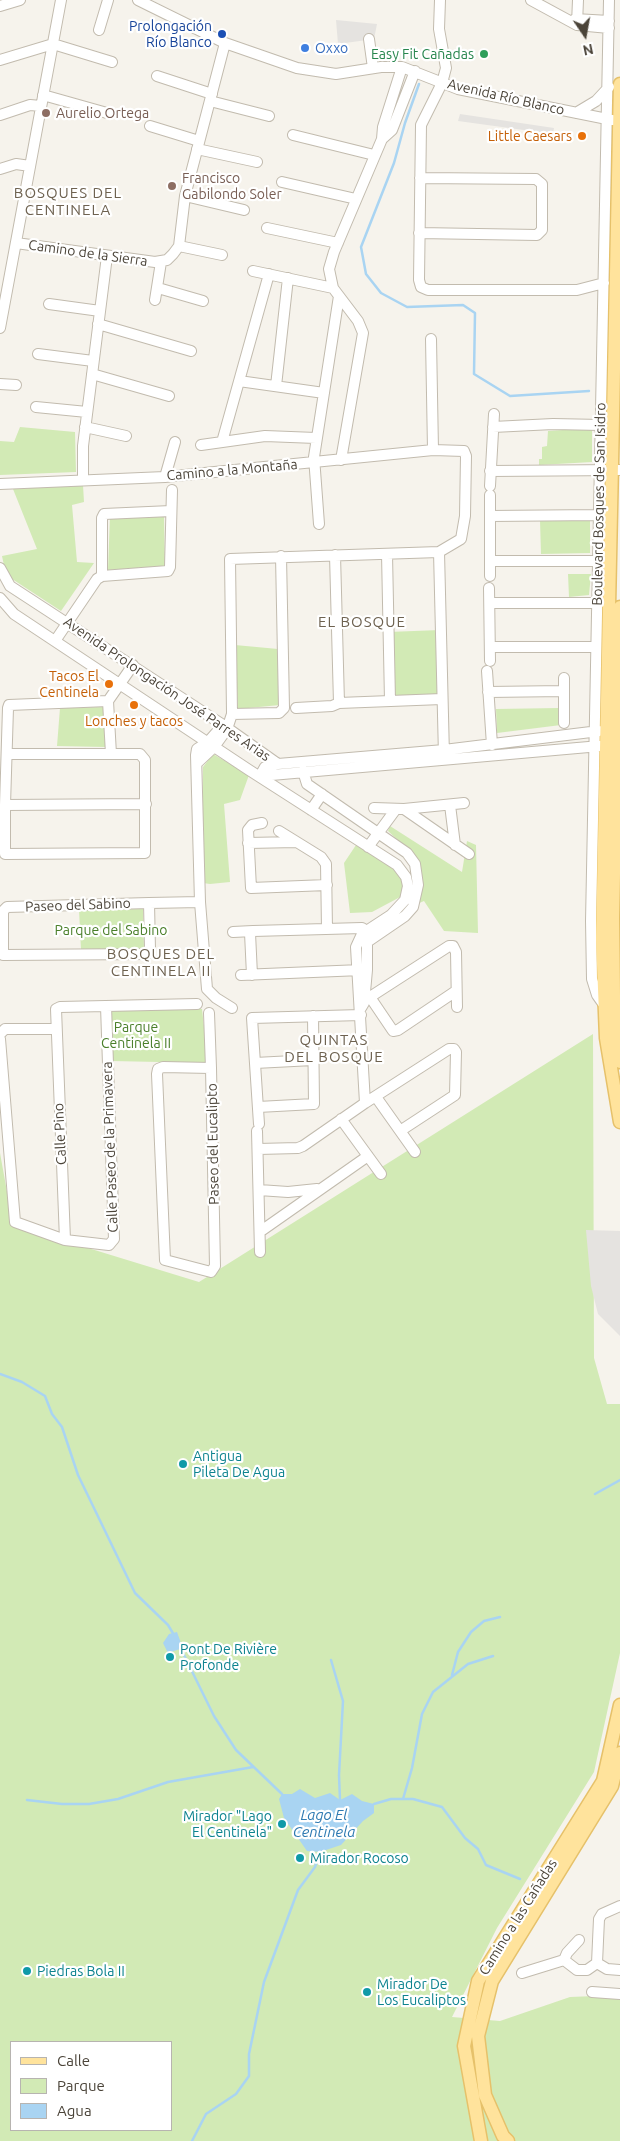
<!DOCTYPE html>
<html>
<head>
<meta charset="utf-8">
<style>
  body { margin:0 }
  #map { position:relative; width:620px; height:2141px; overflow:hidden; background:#f6f3ec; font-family:Ubuntu,sans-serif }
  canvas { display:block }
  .legend { position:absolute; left:10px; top:2041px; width:162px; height:90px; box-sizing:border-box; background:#fff; border:1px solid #b7b4b0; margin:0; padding:6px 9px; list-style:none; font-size:15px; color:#4b4439 }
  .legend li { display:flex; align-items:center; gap:10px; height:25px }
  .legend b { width:25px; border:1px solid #b7b4b0 }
  .north { position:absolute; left:560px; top:10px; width:50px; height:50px; -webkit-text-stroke:4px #fff; paint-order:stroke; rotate:168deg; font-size:14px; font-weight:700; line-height:20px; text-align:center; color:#4b4439 }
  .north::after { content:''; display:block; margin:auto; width:18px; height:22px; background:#4b4439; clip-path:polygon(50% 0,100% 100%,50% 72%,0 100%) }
</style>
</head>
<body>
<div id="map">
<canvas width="620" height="2141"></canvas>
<ul class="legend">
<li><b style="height:6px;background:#ffe39c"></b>Calle</li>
<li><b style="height:14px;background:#d2eab5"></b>Parque</li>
<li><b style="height:14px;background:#a9d4f2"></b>Agua</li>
</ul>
<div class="north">N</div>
</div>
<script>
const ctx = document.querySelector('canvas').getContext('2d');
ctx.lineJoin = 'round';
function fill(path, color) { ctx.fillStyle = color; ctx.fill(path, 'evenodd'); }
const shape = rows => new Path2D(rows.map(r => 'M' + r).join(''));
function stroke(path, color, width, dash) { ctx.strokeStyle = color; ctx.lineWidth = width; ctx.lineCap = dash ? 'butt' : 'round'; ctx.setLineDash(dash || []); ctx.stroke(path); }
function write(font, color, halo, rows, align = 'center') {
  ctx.font = font + ' Ubuntu,sans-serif'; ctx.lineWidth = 4.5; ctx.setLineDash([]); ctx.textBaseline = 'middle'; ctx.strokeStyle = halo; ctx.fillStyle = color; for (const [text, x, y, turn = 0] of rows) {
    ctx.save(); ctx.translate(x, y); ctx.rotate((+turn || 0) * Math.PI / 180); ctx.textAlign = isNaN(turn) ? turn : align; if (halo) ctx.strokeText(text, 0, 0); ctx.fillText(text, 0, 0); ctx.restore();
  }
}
fill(shape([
  [20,427,75,432,76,472,0,475,0,441,14,442],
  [592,428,592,462,539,465,539,459,542,459,542,447,547,446,548,431],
  [83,485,84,502,72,505,77,562,94,563,61,611,6,575,2,556,37,549,13,489],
  [110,516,164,516,165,566,108,570],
  [590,519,590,553,541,554,540,520],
  [568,574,591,574,589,595,569,597],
  [440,630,441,696,390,700,388,632],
  [235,645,278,649,280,705,238,709],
  [105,707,105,747,57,746,60,708],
  [559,708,561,725,497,733,496,709],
  [213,754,249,775,240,800,224,804,230,882,210,884,203,883,203,767],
  [390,826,462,872,467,841,476,845,478,933,444,931,424,901,417,904,414,855,388,831],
  [358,842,400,869,406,882,402,896,372,912,350,913,344,863],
  [143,909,144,949,81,950,79,910],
  [109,1009,202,1009,208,1063,111,1061],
  [593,1034,594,1358,607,1404,620,1404,620,1653,594,1772,497,1928,452,2017,500,2021,570,1997,620,1995,620,2141,0,2141,0,1153,13,1225,199,1282],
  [11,2042,171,2042,171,2130,11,2130]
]), '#d2eab5');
fill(shape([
  [336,20,377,24,374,39,338,44],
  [460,114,554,128,553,134,458,121],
  [586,1230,620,1231,620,1336,598,1314,591,1286]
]), '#e5e3e0');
fill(shape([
  [177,1632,182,1646,180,1649,168,1653,163,1643,169,1634],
  [300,1789,315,1798,330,1793,340,1800,352,1794,362,1801,374,1804,374,1813,363,1821,341,1845,320,1852,307,1851,284,1818,279,1799,282,1794,292,1794]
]), '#a9d4f2');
stroke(shape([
  [419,84,405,123,394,163,361,247,366,274,381,293,407,307,463,305,475,313,474,374,510,396,589,391],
  [0,1374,22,1382,45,1396,52,1414,62,1427,78,1475,135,1593,168,1625,174,1635],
  [595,1494,620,1480],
  [180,1647,214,1716,236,1750,282,1794],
  [331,1660,343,1701,339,1775,340,1800],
  [452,1675,458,1652,471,1632,484,1621,500,1617],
  [403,1799,412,1768,422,1714,433,1692,468,1664,493,1656],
  [27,1800,62,1804,89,1804,118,1799,168,1782,253,1767],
  [374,1804,391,1799,413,1799,442,1807,465,1838,478,1849,486,1865,520,1879],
  [192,2141,206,2114,236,2094,249,2076,249,2054,264,1982,298,1890,315,1867,320,1852]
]), '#a9d4f2', 2.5);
const minor = shape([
  [138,0,225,43,297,68,336,74,381,67,402,67,458,89,612,120],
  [440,0,439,29,446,68,442,83,421,125,419,280,421,287,428,290,577,290,604,283],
  [531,0,577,25,609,28],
  [0,6,20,0],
  [575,19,609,21],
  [577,24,578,0],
  [99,30,108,0],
  [369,39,373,68],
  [0,60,53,44,112,62],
  [157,76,212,94],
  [43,95,107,113],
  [210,101,269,116],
  [576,113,596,101,609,87],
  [0,115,30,105,41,106],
  [150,126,199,141],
  [293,135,374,155],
  [382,139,392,130,415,71],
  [197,149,257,162],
  [0,169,16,164,30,166],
  [282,182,356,199],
  [185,196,244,210],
  [267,228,338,243],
  [419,233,537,235,542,230,542,184,536,179,420,178],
  [16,243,155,262,167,260,173,254,179,246,185,196,225,43],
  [179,246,222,255],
  [253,271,333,288],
  [158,288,203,301],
  [155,300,161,262],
  [49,304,100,311],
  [98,324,191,351],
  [0,328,61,0],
  [431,339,433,450],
  [38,354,93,361],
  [92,374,169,396],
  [239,381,324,393],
  [0,384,16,385],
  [276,386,288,278],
  [36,407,87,412],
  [85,427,126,436],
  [493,427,553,424,601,425],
  [222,442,269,274],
  [201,445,265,436,316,438],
  [341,460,363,333,358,321,333,288,329,269,334,252,382,139,383,127,402,67],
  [490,471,620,470],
  [165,477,175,442],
  [83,480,83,446,107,256],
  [0,484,165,477,433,450,464,451,466,456,465,516,461,539,439,552,230,559,232,714,227,729,214,747,197,763],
  [490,486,494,414],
  [490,516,599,515],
  [319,524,314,457,339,296],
  [439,552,444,756],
  [387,554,390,701],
  [335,555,339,703],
  [490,561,598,561],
  [0,568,10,586,223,725,278,764],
  [102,576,102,518,104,514,171,511],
  [490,576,490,495],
  [489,588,490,661],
  [0,598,14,614,249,770,397,865,406,877,408,886,405,900,391,915,362,934,356,947,365,1103],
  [490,603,597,603],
  [55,641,97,579,102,576,168,571,170,567,172,490],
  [490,647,596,647],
  [487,671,492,745],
  [488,692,564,691],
  [296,708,332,706,339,703,442,699],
  [232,714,279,713,284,708,281,556],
  [564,723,564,678],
  [7,754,140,754,145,760,145,853,5,854,5,805,8,708,9,705,108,701],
  [111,754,108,701,133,665],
  [303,771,307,784,407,853,415,864,418,885,413,907,405,916,367,942,367,970,364,1003,361,1008],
  [260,776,265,767,278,764,444,750,599,731],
  [260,776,600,746],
  [5,805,146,804],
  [450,805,455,845],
  [374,808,404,809,464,803],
  [404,809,469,854],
  [311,810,322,794],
  [262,823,252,825,248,830,251,888,327,885],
  [279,831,321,857,326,864,327,929],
  [248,843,296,842],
  [368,847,396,809],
  [149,903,150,949,147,954,3,955,3,911,7,907,149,903,200,902],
  [233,932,253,931],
  [241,975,361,970],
  [252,975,250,933,253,931,362,928,368,932],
  [207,989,200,902,196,755,197,749,208,742,223,725],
  [207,989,216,998,232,1008],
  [359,996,370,997,449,946,453,946,456,952,457,1007],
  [370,997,393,1031,398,1030,456,991],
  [604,1005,597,995,592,979,591,921,609,0],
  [209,1013,211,1068,215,1266,211,1272,165,1260,157,1074,158,1069,163,1067,211,1068],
  [0,1034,5,1029,55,1029],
  [0,1039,15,1222,65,1240,109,1245,114,1239,106,1006],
  [255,1063,313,1060],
  [376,1097,415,1152],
  [258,1107,314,1104,313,1016],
  [341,1119,381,1174],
  [259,1124,252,1018,361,1015],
  [257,1131,260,1252],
  [258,1149,298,1148,303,1146,365,1103,449,1049,454,1049,456,1052,455,1095,400,1131],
  [259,1190,288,1192,317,1189],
  [261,1231,368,1156],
  [65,1240,56,1009,60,1007,197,1004],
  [564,1960,567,1953,579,1940],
  [597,1963,599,1919,602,1914,620,1906],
  [597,1963,607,1969,620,1970],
  [522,1973,564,1960,577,1970,587,1970,597,1963],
  [592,1992,620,1994]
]);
const major = shape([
  [620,84,602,939,606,1038,620,1122],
  [620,607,613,918,614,996,620,1062],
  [481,2141,464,2046,478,1981,603,1781,620,1705],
  [508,2141,503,2136,485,2095,478,2036,492,1981,612,1786,620,1753]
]);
stroke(minor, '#c2bbae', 12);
stroke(major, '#e6c16a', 15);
stroke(minor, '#fff', 10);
stroke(major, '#ffe39c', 12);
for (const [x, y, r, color] of [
  [222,34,5,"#1a4fb4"],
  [305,48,5,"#3f7fe0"],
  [484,54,5,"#2e9e5b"],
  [46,113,5,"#8d6e63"],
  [582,136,5,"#e8710a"],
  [172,186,5,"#8d6e63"],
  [109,684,5,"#e8710a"],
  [134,705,5,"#e8710a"],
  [183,1464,5,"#0f9aa8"],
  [170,1657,5,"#0f9aa8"],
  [282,1824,5,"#0f9aa8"],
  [300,1858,5,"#0f9aa8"],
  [27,1971,5,"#0f9aa8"],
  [367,1992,5,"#0f9aa8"]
]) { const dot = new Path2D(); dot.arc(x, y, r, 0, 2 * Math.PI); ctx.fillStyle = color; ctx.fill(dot); stroke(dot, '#fff', 2); }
write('14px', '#164399', '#fff', [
  ["Prolongación",212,26],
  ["Río Blanco",212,42]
], 'right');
write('14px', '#366cbe', '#fff', [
  ["Oxxo",315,48]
], 'left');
write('14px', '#27864d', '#fff', [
  ["Easy Fit Cañadas",474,54]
], 'right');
write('14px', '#4b4439', '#fff', [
  ["Avenida Río Blanco",506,97,13],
  ["Camino de la Sierra",88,253,8],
  ["Camino a la Montaña",232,470,-5],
  ["Boulevard Bosques de San Isidro",599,504,-89],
  ["Avenida Prolongación José Parres Arias",167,689,34],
  ["Paseo del Sabino",78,905,-2],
  ["Calle Pino",60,1134,-93],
  ["Paseo del Eucalipto",213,1144,-91],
  ["Calle Paseo de la Primavera",110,1147,-92],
  ["Camino a las Cañadas",518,1917,-58]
]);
write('14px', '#785e54', '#fff', [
  ["Aurelio Ortega",56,113],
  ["Francisco",182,178],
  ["Gabilondo Soler",182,194]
], 'left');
write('14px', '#c56008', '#fff', [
  ["Little Caesars",572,136],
  ["Tacos El",99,676],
  ["Centinela",99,692],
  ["Lonches y tacos",134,721,"center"]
], 'right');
write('14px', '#4a7f2a', '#fff', [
  ["Parque del Sabino",111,930],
  ["Parque",136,1027],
  ["Centinela II",136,1043]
]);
write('14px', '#0d838f', '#fff', [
  ["Antigua",193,1456],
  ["Pileta De Agua",193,1472],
  ["Pont De Rivière",180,1649],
  ["Profonde",180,1665],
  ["Mirador \"Lago",272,1816,"right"],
  ["El Centinela\"",272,1832,"right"],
  ["Mirador Rocoso",310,1858],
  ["Piedras Bola II",37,1971],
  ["Mirador De",377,1984],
  ["Los Eucaliptos",377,2000]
], 'left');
ctx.letterSpacing = '1px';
write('15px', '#6e6250', '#fff', [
  ["BOSQUES DEL",68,193],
  ["CENTINELA",68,210],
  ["EL BOSQUE",362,622],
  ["BOSQUES DEL",161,954],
  ["CENTINELA II",161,971],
  ["QUINTAS",334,1040],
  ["DEL BOSQUE",334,1057]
]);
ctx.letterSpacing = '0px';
write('italic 15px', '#2e7ab2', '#fff', [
  ["Lago El",324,1815],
  ["Centinela",324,1832]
]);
</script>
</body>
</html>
